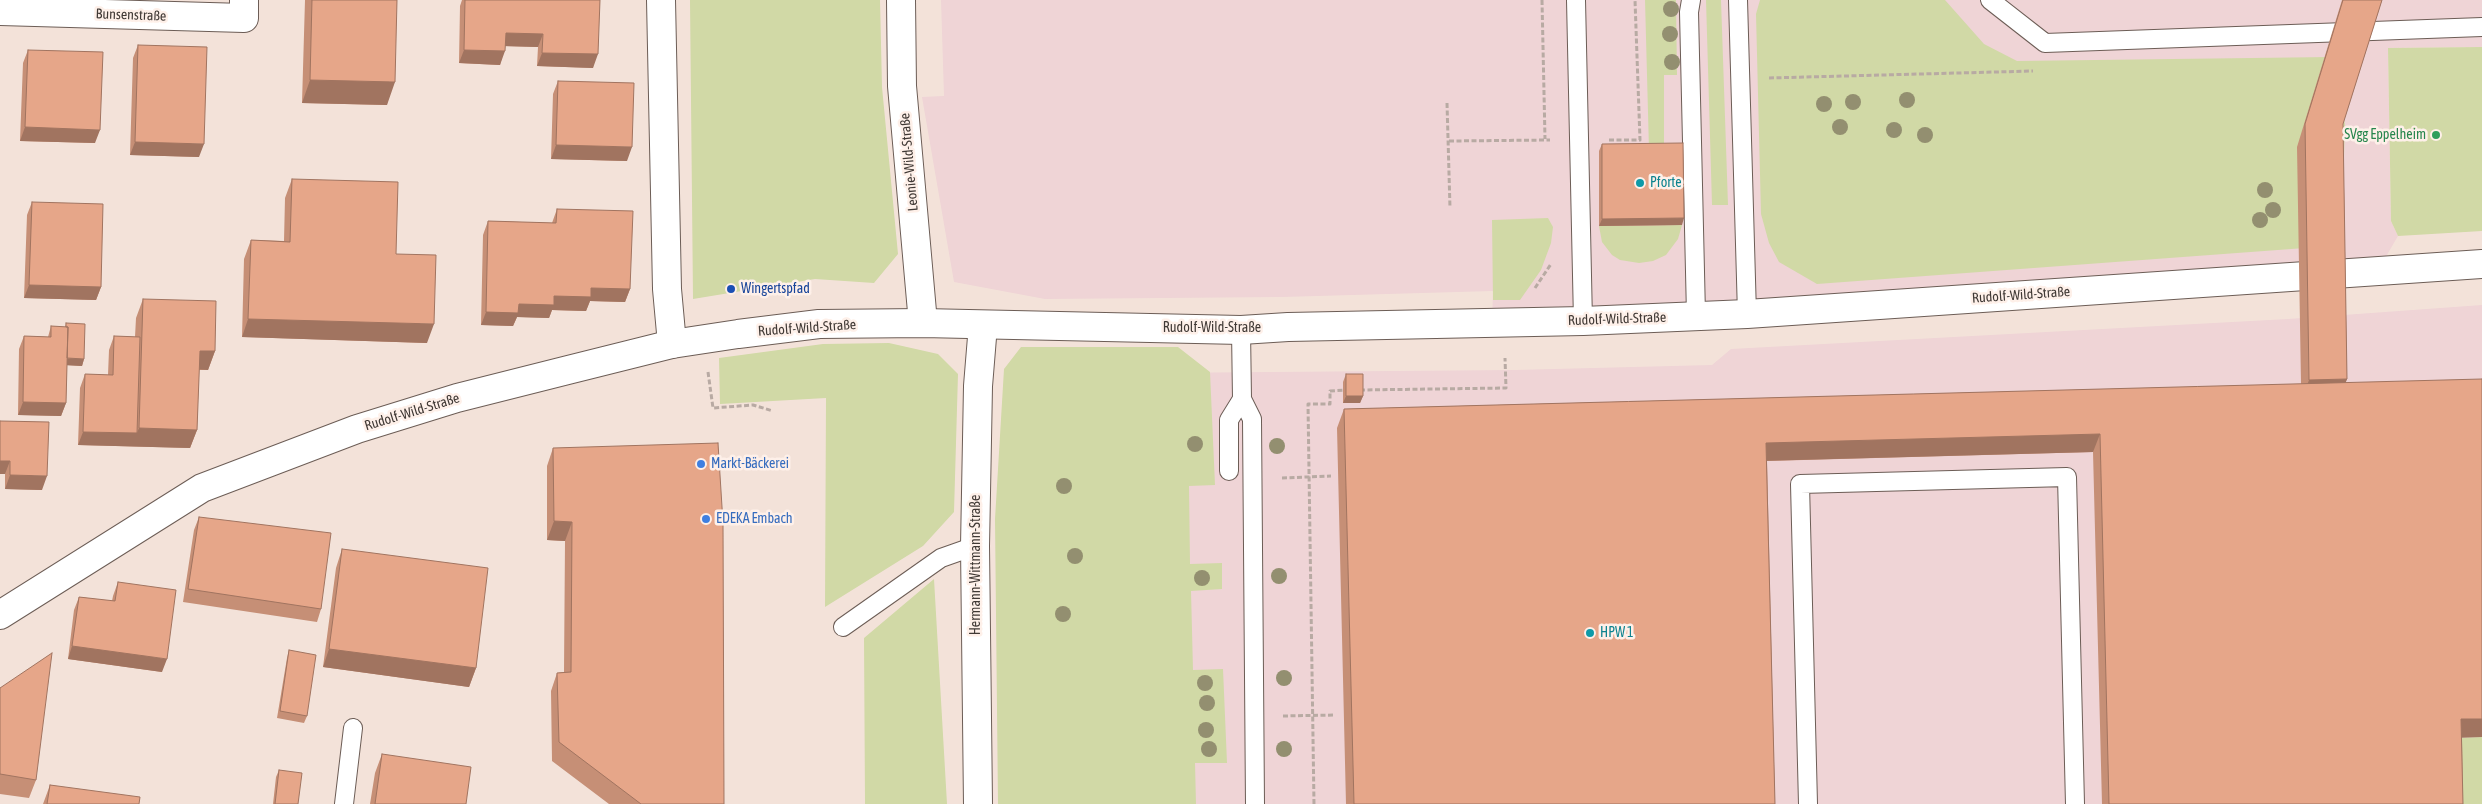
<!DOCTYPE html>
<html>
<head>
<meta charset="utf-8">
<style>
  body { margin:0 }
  canvas { display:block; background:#f3e2d9 }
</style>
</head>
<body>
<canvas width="2482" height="804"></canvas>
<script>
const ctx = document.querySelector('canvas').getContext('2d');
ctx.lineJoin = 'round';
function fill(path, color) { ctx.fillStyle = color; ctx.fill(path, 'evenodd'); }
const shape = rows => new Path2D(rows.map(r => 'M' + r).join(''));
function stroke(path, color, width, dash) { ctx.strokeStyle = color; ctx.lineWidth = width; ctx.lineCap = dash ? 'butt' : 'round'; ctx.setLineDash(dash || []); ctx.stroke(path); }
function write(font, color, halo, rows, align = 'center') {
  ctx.font = font + ' "Asap Condensed",sans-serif'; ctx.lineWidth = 5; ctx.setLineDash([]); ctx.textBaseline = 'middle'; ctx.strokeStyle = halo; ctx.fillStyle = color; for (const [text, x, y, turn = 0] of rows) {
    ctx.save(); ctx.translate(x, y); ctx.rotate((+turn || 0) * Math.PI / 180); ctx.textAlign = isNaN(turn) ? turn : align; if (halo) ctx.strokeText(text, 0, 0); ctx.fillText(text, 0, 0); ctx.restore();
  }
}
fill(shape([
  [941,0,2482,0,2482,47,2388,48,2391,221,2398,236,2377,272,1492,322,1493,291,1282,297,1045,299,954,282,922,97,944,96],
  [2482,305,2482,804,1035,804,1029,374,1514,370,1712,365,1731,349,2288,319]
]), '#efd4d6');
fill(shape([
  [690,0,880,0,882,87,898,254,874,283,815,279,693,299],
  [1645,0,1676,0,1677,75,1664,75,1664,150,1649,150],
  [1706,0,1721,0,1728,205,1712,205],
  [1760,0,1945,0,1984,44,2017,61,2330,57,2345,124,2343,191,2332,246,1817,284,1779,262,1769,243,1761,214,1756,14],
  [2482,47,2482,231,2398,236,2391,221,2388,48],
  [1548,218,1553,227,1551,243,1541,270,1520,300,1493,300,1492,220],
  [1682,225,1678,239,1666,255,1653,261,1639,263,1620,260,1612,255,1602,242,1599,226],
  [889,343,938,354,958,374,954,512,923,546,825,607,826,398,720,404,719,358,823,344],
  [1021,347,1178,347,1210,372,1215,485,1189,486,1190,564,1222,563,1222,589,1191,591,1193,670,1223,669,1227,763,1195,763,1196,804,998,804,995,519,1004,369],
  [934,579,947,804,865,804,864,638],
  [2482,737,2482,804,2456,804,2454,738]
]), '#d1d9a6');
const lane = shape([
  [1576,0,1583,321],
  [1691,0,1689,12,1696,315],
  [1738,0,1747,314],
  [1990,0,2045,43,2482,27],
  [1241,330,1242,399,1252,419,1255,804],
  [1229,471,1229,420,1242,399],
  [843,627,941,558,975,546],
  [344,804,353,728],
  [1808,804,1800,484,2067,477,2075,804]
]);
const street = shape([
  [661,0,667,289,672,344],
  [901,0,902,86,923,323],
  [0,11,244,18,244,0],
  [978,804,975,546,978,386,983,325]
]);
const secondary = shape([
  [0,615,202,488,357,429,457,398,568,370,672,344,738,334,819,324,923,323,1241,330,1288,327,1583,321,1747,314,2482,264]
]);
stroke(lane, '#6c5d56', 20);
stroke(street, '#6c5d56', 30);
stroke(secondary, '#6c5d56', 30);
stroke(shape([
  [1542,0,1545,139],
  [1769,78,2033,71],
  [1447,103,1450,208],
  [1609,140,1640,140,1635,0],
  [1449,141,1550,140],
  [1535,288,1551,264],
  [708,372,713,408,753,405,773,411],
  [1360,390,1506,388,1505,358],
  [1282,478,1331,476],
  [1283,716,1335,715],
  [1314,804,1308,404,1330,404,1330,391,1346,390]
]), '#b8aaa3', 3, [5, 2.5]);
stroke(lane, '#fff', 18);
stroke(street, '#fff', 28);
stroke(secondary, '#fff', 28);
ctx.fillStyle = '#938f70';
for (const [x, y] of [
  [1671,9],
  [1670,34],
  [1672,62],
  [1907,100],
  [1853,102],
  [1824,104],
  [1840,127],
  [1894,130],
  [1925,135],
  [2265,190],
  [2273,210],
  [2260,220],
  [1195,444],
  [1277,446],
  [1064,486],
  [1075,556],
  [1279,576],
  [1202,578],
  [1063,614],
  [1284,678],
  [1205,683],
  [1207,703],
  [1206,730],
  [1209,749],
  [1284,749]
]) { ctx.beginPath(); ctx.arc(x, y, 8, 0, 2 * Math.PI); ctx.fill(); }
fill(shape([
  [305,0,397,0,387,105,302,103],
  [462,0,600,0,593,68,537,66,538,47,505,46,500,65,459,63,460,6],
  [2342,0,2382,0,2343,124,2347,379,2345,383,2462,738,2463,804,2102,804,2093,452,1767,461,1775,804,1346,804,1337,428,1344,409,2301,384,2297,147],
  [138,45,199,157,130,155,133,58],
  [28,50,95,143,20,141,23,63],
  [558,81,627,161,551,159,553,94],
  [1602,144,1682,225,1599,226,1599,151],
  [292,179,396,254,427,343,242,337,244,259,251,240,284,241,285,198],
  [32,202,101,287,96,300,24,298,27,215],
  [557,209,630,289,625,302,590,301,586,311,552,310,549,318,517,317,513,326,481,325,483,235,488,221,552,223],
  [143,299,215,351,208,370,199,370,197,430,190,448,78,445,80,388,85,374,108,375,109,350,114,336,135,337,136,318],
  [66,323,84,359,82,366,67,365,66,403,61,416,18,415,19,349,24,336,48,337,51,326,65,327],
  [1346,374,1363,396,1360,403,1343,403,1343,382],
  [0,421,42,490,5,489,5,474],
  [553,448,724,804,609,804,552,761,551,691,557,673,564,672,565,541,547,540,547,466],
  [199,517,321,609,317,622,183,602,194,530],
  [342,549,476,668,469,687,323,667,336,568],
  [118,582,162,672,68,659,74,610,79,597,112,601,113,596],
  [289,650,307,716,304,723,277,718,287,658],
  [0,688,36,780,29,798,0,794],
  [382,754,466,804,370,804,375,773],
  [279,770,298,804,273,804,276,777],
  [50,785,139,804,43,804]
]), '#c68f76');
fill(shape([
  [506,33,543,34,538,47,501,46],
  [464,50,505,51,500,65,459,63],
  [542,53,598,54,593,68,537,66],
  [310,80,395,82,387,105,302,103],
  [25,127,100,130,95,143,20,141],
  [135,142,204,144,199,157,130,155],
  [556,145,632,147,627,161,551,159],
  [1684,218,1682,225,1599,226,1602,219],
  [29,285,101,287,96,300,24,298],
  [591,288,630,289,625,302,590,301,586,311,552,310,549,318,517,317,513,326,481,325,486,312,519,304],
  [248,319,434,324,427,343,242,337],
  [200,351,215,351,208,370,193,369],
  [65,358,84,359,82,366,62,365],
  [2347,379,2339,401,2301,402,2309,380],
  [1346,396,1363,396,1360,403,1343,403],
  [23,402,66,403,61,416,18,415],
  [139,428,197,430,190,448,78,445,83,432,137,433],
  [2100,434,2093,452,1759,461,1766,443],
  [0,461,10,461,5,474,0,474],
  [10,475,47,476,42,490,5,489],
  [554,521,572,522,565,541,547,540],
  [72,646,167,659,162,672,68,659],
  [329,649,476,668,469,687,323,667],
  [2461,719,2482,719,2482,737,2454,738]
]), '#a17460');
const building = shape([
  [312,0,397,0,395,82,310,80,312,0],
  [465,0,600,0,598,54,542,53,543,34,506,33,505,51,464,50,465,0],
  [2343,0,2382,0,2343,124,2347,379,2309,380,2305,124,2343,0],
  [138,45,207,47,204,144,135,142,138,45],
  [28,50,103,52,100,130,25,127,28,50],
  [558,81,634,83,632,147,556,145,558,81],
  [1683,143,1684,218,1602,219,1602,144,1683,143],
  [292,179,398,182,396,254,436,255,434,324,248,319,251,240,290,242,292,179],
  [32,202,103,204,101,287,29,285,32,202],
  [557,209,633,211,630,289,591,288,591,297,554,296,554,305,519,304,518,313,486,312,488,221,556,223,557,209],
  [143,299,216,301,215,351,200,351,197,430,139,428,143,299],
  [66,323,85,324,84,359,67,358,68,327,66,327,66,323],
  [51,326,68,327,66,403,23,402,24,336,51,337,51,326],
  [114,336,140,337,137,433,83,432,85,374,113,375,114,336],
  [1346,374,1363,374,1363,396,1346,396,1346,374],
  [2482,379,2482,719,2461,719,2463,804,2109,804,2100,434,1766,443,1775,804,1354,804,1344,409,2482,379],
  [0,421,49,422,47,476,10,475,10,461,0,461,0,421],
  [718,443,723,523,724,804,641,804,559,742,557,673,571,672,572,522,554,521,553,448,718,443],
  [199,517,331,533,321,609,188,589,199,517],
  [342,549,488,568,476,668,329,649,342,549],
  [118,582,176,590,167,659,72,646,79,597,115,601,118,582],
  [289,650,316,655,307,716,280,711,289,650],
  [52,653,36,780,0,774,0,688,52,653],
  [382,754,471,767,466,804,375,804,382,754],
  [279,770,302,773,298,804,275,804,279,770],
  [50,785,140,797,139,804,47,804,50,785]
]);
fill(building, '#e6a689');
stroke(building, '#a17460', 1);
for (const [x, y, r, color] of [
  [2436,135,5,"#2e9e5b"],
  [1640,183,5,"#0f9aa8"],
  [731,289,5,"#1a4fb4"],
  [701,464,5,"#3f7fe0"],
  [706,519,5,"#3f7fe0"],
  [1590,633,5,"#0f9aa8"]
]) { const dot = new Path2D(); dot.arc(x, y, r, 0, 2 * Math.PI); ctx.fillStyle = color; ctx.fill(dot); stroke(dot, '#fef0e9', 2); }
write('14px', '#403935', '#fef0e9', [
  ["Bunsenstraße",131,15,2],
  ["Leonie-Wild-Straße",909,162,-95],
  ["Rudolf-Wild-Straße",2021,295,-4],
  ["Rudolf-Wild-Straße",1617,319,-2],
  ["Rudolf-Wild-Straße",807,328,-4],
  ["Rudolf-Wild-Straße",1212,328],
  ["Rudolf-Wild-Straße",412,412,-17],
  ["Hermann-Wittmann-Straße",976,565,-90]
]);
write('14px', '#27864d', '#fef0e9', [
  ["SVgg Eppelheim",2426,135]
], 'right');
write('14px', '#0d838f', '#fef0e9', [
  ["Pforte",1650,183],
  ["HPW 1",1600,633]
], 'left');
write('14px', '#164399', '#fef0e9', [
  ["Wingertspfad",741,289]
], 'left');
write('14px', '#366cbe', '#fef0e9', [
  ["Markt-Bäckerei",711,464],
  ["EDEKA Embach",716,519]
], 'left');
</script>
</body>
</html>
